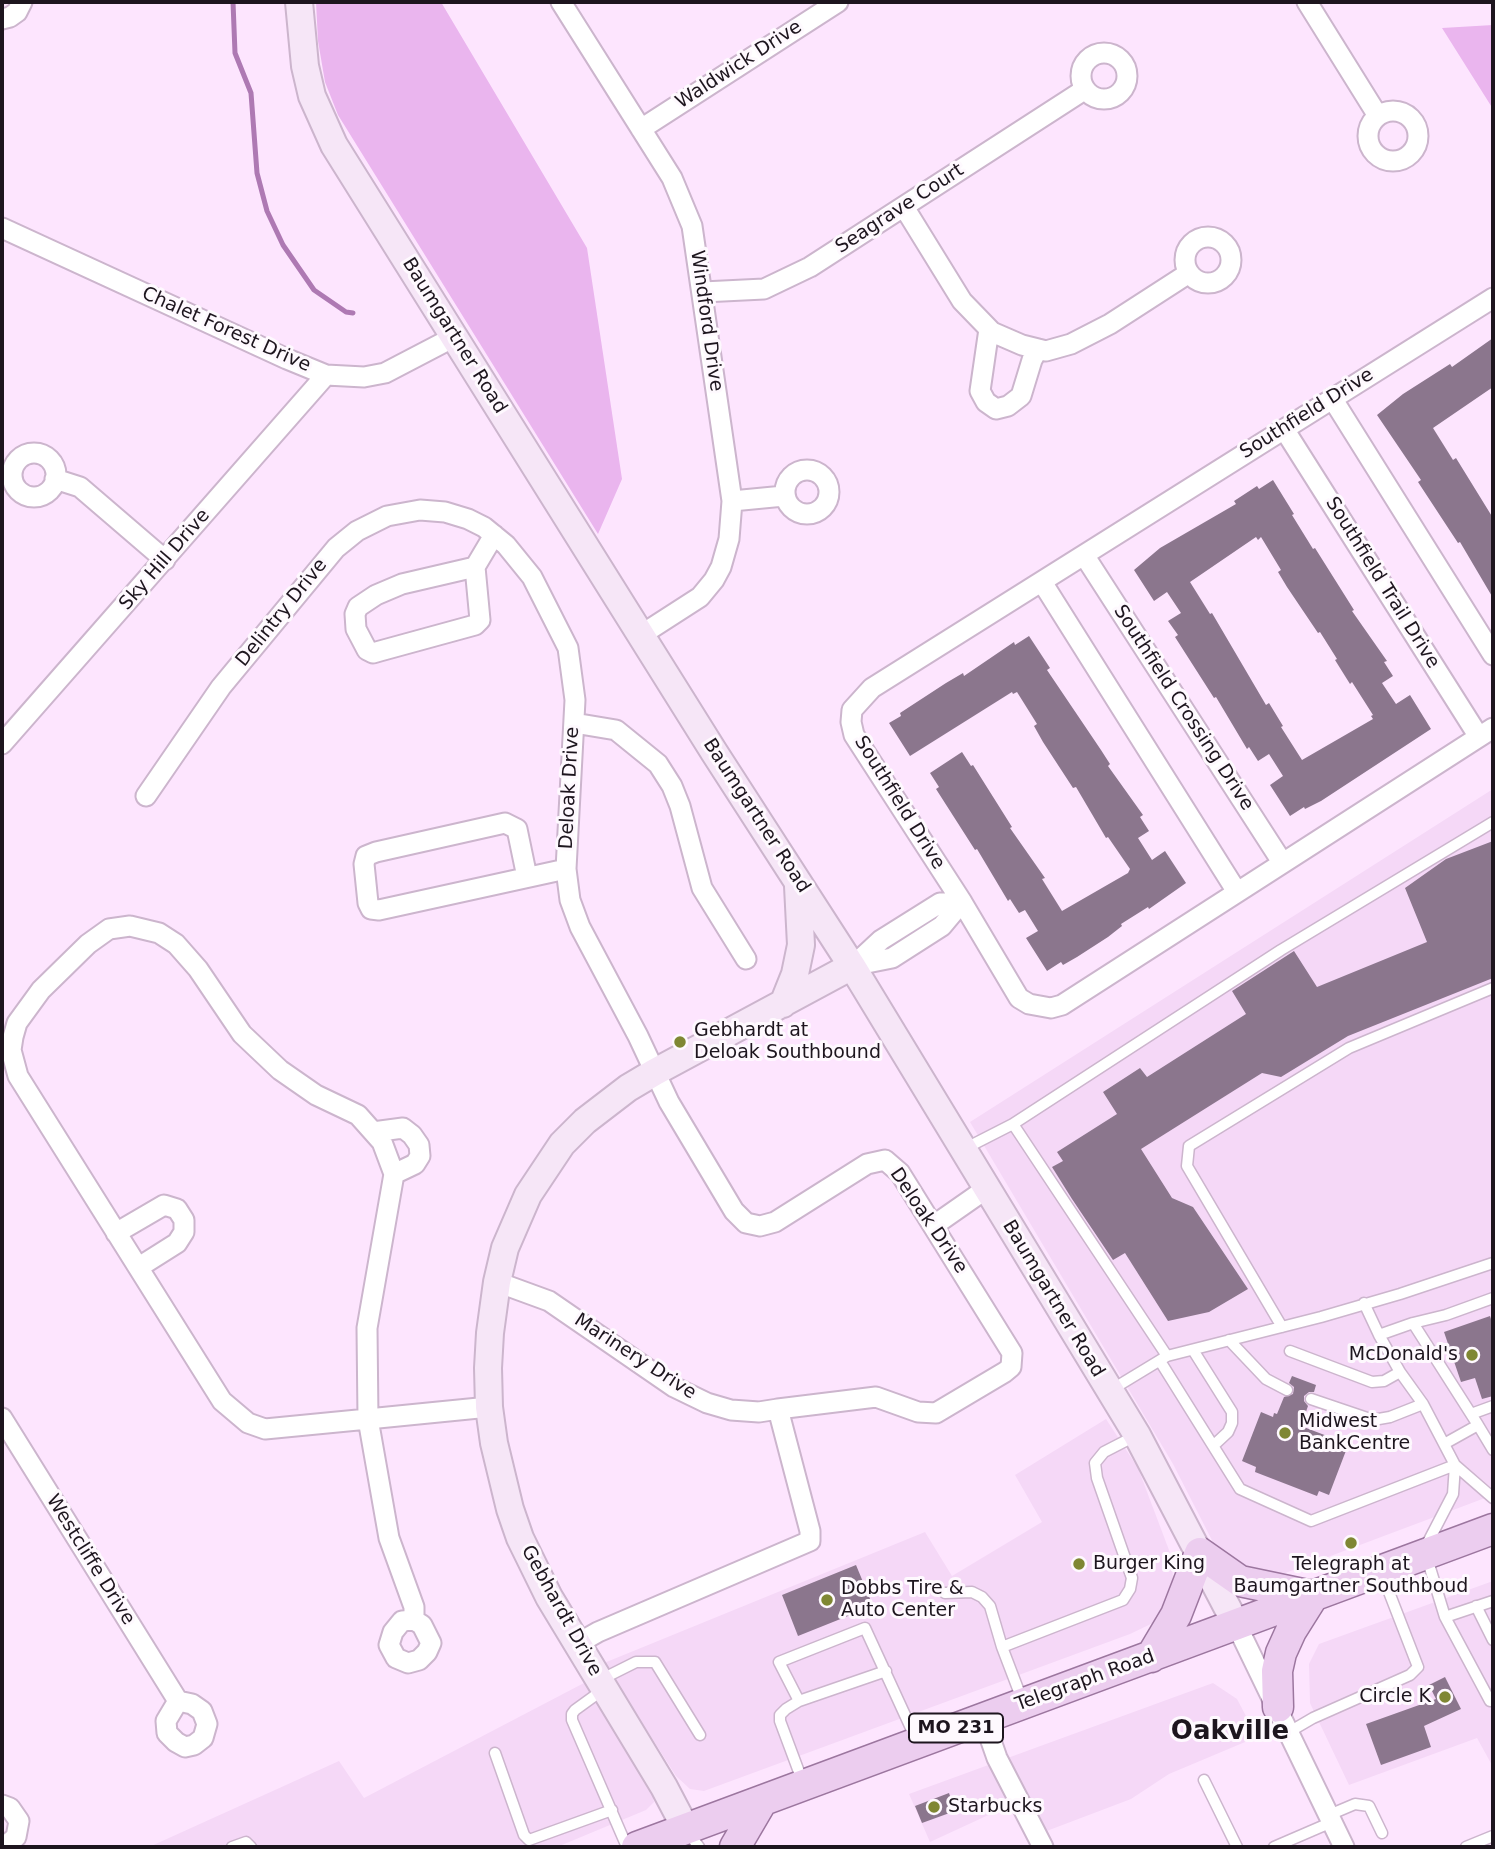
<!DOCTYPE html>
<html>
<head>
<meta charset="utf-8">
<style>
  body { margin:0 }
  #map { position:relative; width:1495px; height:1849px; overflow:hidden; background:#fde5fe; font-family:"DejaVu Sans",sans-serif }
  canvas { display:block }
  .frame { position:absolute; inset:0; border:4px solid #1d151e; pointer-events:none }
</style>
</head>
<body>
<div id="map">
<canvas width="1495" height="1849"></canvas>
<div class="frame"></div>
</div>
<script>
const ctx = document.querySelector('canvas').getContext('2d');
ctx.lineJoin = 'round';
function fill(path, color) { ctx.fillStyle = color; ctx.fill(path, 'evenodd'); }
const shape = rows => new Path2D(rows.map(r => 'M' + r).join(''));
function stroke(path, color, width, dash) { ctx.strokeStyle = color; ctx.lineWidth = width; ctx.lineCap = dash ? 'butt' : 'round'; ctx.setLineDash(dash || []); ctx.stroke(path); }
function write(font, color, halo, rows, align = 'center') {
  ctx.font = font + ' "DejaVu Sans",sans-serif'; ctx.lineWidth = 6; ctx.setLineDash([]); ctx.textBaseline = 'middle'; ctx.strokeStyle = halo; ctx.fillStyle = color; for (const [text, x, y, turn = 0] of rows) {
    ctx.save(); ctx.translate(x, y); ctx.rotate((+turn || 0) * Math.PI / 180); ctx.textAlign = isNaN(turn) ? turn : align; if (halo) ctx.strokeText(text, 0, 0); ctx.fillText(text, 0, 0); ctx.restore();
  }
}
fill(shape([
  [1493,789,1493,1495,1264,1581,1218,1552,1173,1464,970,1122],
  [1106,1419,1138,1468,1172,1558,1173,1584,1167,1610,1155,1622,1130,1634,704,1791,690,1789,676,1776,604,1663,925,1532,952,1576,1042,1522,1015,1475],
  [1493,1581,1493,1767,1477,1738,1349,1785,1310,1703,1309,1664,1319,1644],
  [584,1683,652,1790,654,1802,646,1810,557,1847,149,1847,339,1761,364,1798],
  [1213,1683,1237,1699,1257,1737,1169,1774,1131,1799,1044,1832,1008,1806,930,1842,909,1794]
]), '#f5d8f7');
fill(shape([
  [316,2,441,2,587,248,622,479,598,534,338,115,325,82,318,41],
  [1493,25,1493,109,1442,28]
]), '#eab5ee');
stroke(shape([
  [233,2,235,53,251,93,257,173,267,211,283,245,314,290,346,312,353,313]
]), '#ae79b3', 5);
fill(shape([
  [1493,338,1493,387,1433,428,1453,460,1456,458,1493,518,1493,598,1460,542,1458,543,1418,482,1421,480,1377,415,1403,394,1450,364,1452,367],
  [1273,480,1294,514,1292,515,1313,549,1315,548,1354,610,1352,611,1387,661,1384,662,1393,676,1382,683,1396,704,1410,695,1431,729,1321,801,1305,809,1304,807,1290,816,1270,785,1283,776,1269,754,1258,761,1249,747,1247,749,1216,697,1214,698,1175,637,1178,635,1168,621,1181,613,1167,592,1154,601,1134,570,1160,548,1236,504,1234,501,1257,486,1259,489],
  [1256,537,1258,540,1261,537,1281,570,1278,572,1287,587,1318,633,1320,632,1337,659,1335,660,1350,684,1352,682,1373,715,1371,716,1373,719,1302,760,1281,727,1283,726,1269,703,1266,705,1212,613,1210,614,1190,582],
  [1029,636,1050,668,1047,670,1101,750,1110,764,1108,766,1143,815,1140,817,1149,831,1138,838,1152,860,1165,851,1186,883,1149,909,1148,907,1121,924,1122,926,1108,937,1077,957,1063,965,1061,962,1047,971,1026,938,1038,931,1025,910,1019,913,1010,899,1008,901,977,849,975,850,936,789,939,787,930,773,962,752,971,766,973,765,1012,827,1010,828,1045,878,1042,879,1062,911,1128,873,1130,869,1108,837,1106,838,1076,787,1073,788,1043,742,1034,726,1037,724,1017,692,1013,694,1012,692,910,756,889,723,901,716,900,713,946,683,963,673,964,676,1014,642,1015,645],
  [1493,841,1493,978,1348,1036,1281,1077,1262,1073,1141,1149,1172,1198,1193,1207,1248,1289,1209,1312,1168,1321,1125,1253,1113,1260,1072,1199,1052,1167,1063,1161,1057,1152,1117,1114,1103,1092,1140,1068,1147,1077,1246,1014,1232,991,1294,951,1317,987,1427,942,1405,888,1446,859],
  [1490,1316,1493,1325,1493,1396,1482,1399,1475,1378,1461,1382,1444,1332],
  [1292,1376,1316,1385,1314,1392,1309,1392,1304,1396,1304,1401,1308,1406,1301,1426,1335,1439,1334,1444,1347,1448,1329,1495,1319,1491,1317,1496,1255,1472,1256,1467,1242,1461,1261,1412,1273,1417,1274,1413,1277,1414,1284,1397,1293,1394,1294,1387,1289,1383],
  [856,1565,873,1606,798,1636,782,1595],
  [1445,1677,1461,1709,1424,1726,1431,1747,1381,1765,1366,1724,1436,1699,1429,1685],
  [949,1793,955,1811,922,1823,915,1806]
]), '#8b768d');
const lane = shape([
  [1013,1124,1167,1356],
  [964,1149,1013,1124,1281,950,1493,822],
  [1364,1303,1379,1335,1400,1372,1423,1404,1455,1465,1493,1498],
  [1413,1323,1446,1315,1493,1298],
  [1282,1327,1187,1166,1189,1146,1349,1048,1493,988],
  [1379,1335,1413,1323,1478,1425,1444,1444],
  [1229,1340,1266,1379,1287,1390],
  [1193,1350,1232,1412,1232,1423,1228,1432,1213,1446],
  [1290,1351,1372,1382,1384,1381,1400,1372],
  [1160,1361,1240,1489,1311,1521,1455,1465],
  [1111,1390,1167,1356,1321,1317,1400,1294,1493,1263],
  [1311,1399,1373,1420,1390,1417,1423,1404],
  [1471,1414,1493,1406],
  [1478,1425,1493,1450],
  [1426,1546,1453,1494,1455,1465],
  [1427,1558,1445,1617,1493,1601],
  [945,1593,972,1592,982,1597,990,1606,1002,1647],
  [1476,1606,1493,1640],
  [1445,1617,1490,1701,1493,1701],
  [600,1680,636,1662,655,1662,700,1735],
  [604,1689,575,1710,572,1714,572,1720,627,1847],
  [799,1701,886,1671],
  [1023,1702,1002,1647,1123,1600,1130,1589,1132,1578,1097,1478,1095,1463,1104,1452,1137,1435],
  [1289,1732,1313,1718,1410,1675,1418,1667,1382,1574],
  [495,1753,524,1835,529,1840,612,1810],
  [802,1780,780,1721,780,1715,786,1709,799,1701,779,1662,865,1628,916,1739],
  [1204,1780,1237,1847],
  [1329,1815,1355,1804,1369,1806,1382,1833],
  [687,1831,699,1847],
  [232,1847,246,1842,251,1847],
  [1274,1847,1332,1822],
  [1466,1847,1493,1836]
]);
const street = shape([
  [561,2,672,178,692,226,732,501,729,539,721,567,714,580,700,597,641,635],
  [1307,2,1378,116],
  [2,19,10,17,17,12,22,2],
  '1081 76a23 23 0 1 1 46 0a23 23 0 1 1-46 0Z',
  '1368 136a25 25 0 1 1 50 0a25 25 0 1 1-50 0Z',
  [641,129,838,2],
  [904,207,962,301,992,332,1022,345,1046,351,1071,344,1110,324,1189,273],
  [2,228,287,359,326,375,364,377,385,373,454,337],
  '1185 260a23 23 0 1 1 46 0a23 23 0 1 1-46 0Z',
  [703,292,764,289,810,267,1084,90],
  [1493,298,872,688,852,710,851,722,854,735,962,902,1019,998,1029,1004,1051,1008,1062,1005,1493,728],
  [989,329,980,391,986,402,996,409,1008,406,1021,396,1032,360,1038,349],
  [1332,398,1493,655],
  [1284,429,1479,737],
  '12 475a22 22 0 1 1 44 0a22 22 0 1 1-44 0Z',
  '785 492a22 22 0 1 1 44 0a22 22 0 1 1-44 0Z',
  [55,479,80,487,165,560],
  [732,501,784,496],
  [1084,555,1282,862],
  [475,567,480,620,475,625,380,651,373,653,367,650,356,629,355,614,358,607,376,595,402,584,475,567,494,535],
  [1042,582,1237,892],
  [574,723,616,730,658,764,672,786,680,806,702,888,746,959],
  [2,744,326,375],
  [146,796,221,687,336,548,357,531,387,516,420,510,445,512,468,519,484,527,506,545,532,577,568,648,575,700,566,869,570,900,580,927,638,1036,669,1102,734,1211,746,1223,760,1226,775,1222,867,1164,885,1160,900,1173,1012,1353,1011,1367,1005,1372,936,1413,918,1412,876,1397,778,1409,810,1531,810,1541,598,1632,577,1644],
  [527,877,517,829,505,823,376,852,366,856,364,864,368,903,371,909,379,910,566,869],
  [130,926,159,933,176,944,198,969,242,1034,280,1070,316,1095,358,1115,382,1142,394,1174,367,1328,368,1419,265,1429,248,1423,222,1401,18,1076,11,1050,13,1037,17,1023,41,990,88,944,109,929,130,926],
  [852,966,892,958,942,926,962,902],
  [853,966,881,940,940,903,962,902],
  [373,1132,403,1128,412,1135,419,1145,420,1156,415,1164,394,1174],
  [933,1226,986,1189],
  [116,1233,164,1205,177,1209,184,1220,184,1232,177,1243,139,1267],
  [497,1282,549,1301,674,1387,707,1403,731,1410,759,1412,778,1409],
  [2,1418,178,1701,192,1704,202,1711,207,1724,203,1738,194,1745,185,1747,176,1742,167,1733,166,1721,178,1701],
  [414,1620,422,1625,431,1643,427,1652,419,1660,408,1663,396,1658,389,1645,393,1632,402,1621,414,1620,414,1607,389,1538,368,1419,489,1407],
  [1237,1626,1344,1847],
  [983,1718,997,1758,1043,1847],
  [2,1805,10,1808,19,1821,16,1837,4,1847]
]);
const secondary = shape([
  [299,2,305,66,312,96,334,145,714,752,852,966,1137,1435,1237,1626],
  [783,1004,795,974,801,945,798,886],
  [686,1829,664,1787,549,1597,520,1538,510,1509,494,1443,489,1407,488,1368,490,1333,497,1282,505,1248,528,1195,562,1144,585,1121,628,1088,655,1072,852,966]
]);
const primary = shape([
  [1151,1657,1176,1615,1200,1553,1240,1581,1312,1596],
  [1278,1707,1277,1671,1281,1653,1291,1631,1313,1596],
  [637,1847,1493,1529],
  [735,1847,762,1801]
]);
stroke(lane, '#ccb5cd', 13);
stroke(street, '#ccb5cd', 23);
stroke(secondary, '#ccb5cd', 30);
stroke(primary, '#9c769f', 33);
stroke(lane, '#fff', 10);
stroke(street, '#fff', 19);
stroke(secondary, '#f6e6f7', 26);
stroke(primary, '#eccdef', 30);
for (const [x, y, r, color] of [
  [680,1042,7,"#7f8733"],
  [1472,1355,7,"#7f8733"],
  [1285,1433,7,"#7f8733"],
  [1351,1543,7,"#7f8733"],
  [1079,1564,7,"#7f8733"],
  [827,1600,7,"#7f8733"],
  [1445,1697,7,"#7f8733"],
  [934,1807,7,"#7f8733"]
]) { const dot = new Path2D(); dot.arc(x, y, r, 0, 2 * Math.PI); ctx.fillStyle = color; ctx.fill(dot); stroke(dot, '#fef9fe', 2.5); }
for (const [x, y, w] of [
  [956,1728,94]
]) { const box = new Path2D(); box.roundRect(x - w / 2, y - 14.5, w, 29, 5); ctx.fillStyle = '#fef9fe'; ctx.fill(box); stroke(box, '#1d151e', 2); }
write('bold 18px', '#1d151e', null, [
  ["MO 231",956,1728]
]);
write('19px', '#1d151e', '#fef9fe', [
  ["Waldwick Drive",739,65,-33],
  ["Seagrave Court",900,209,-33],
  ["Windford Drive",706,321,82],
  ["Chalet Forest Drive",226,330,24],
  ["Baumgartner Road",454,336,58],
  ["Southfield Drive",1307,414,-32],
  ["Sky Hill Drive",165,560,-49],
  ["Southfield Trail Drive",1382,583,58],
  ["Delintry Drive",282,613,-51],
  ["Southfield Crossing Drive",1183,708,57],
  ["Deloak Drive",570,788,-87],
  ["Southfield Drive",899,803,58],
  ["Baumgartner Road",756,816,57],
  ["Deloak Drive",928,1221,56],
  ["Baumgartner Road",1053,1299,59],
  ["Marinery Drive",635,1357,33],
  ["Westcliffe Drive",90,1560,58],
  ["Gebhardt Drive",561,1611,61],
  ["Telegraph Road",1085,1681,-20]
]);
write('19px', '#1d151e', '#fef9fe', [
  ["Gebhardt at",694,1031],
  ["Deloak Southbound",694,1053],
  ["McDonald's",1458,1355,"right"],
  ["Midwest",1299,1422],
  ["BankCentre",1299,1444],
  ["Burger King",1093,1564],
  ["Telegraph at",1351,1565,"center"],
  ["Baumgartner Southboud",1351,1587,"center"],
  ["Dobbs Tire &",841,1589],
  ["Auto Center",841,1611],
  ["Circle K",1431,1697,"right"],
  ["Starbucks",948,1807]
], 'left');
write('bold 26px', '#1d151e', '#fef9fe', [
  ["Oakville",1230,1732]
]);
</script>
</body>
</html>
